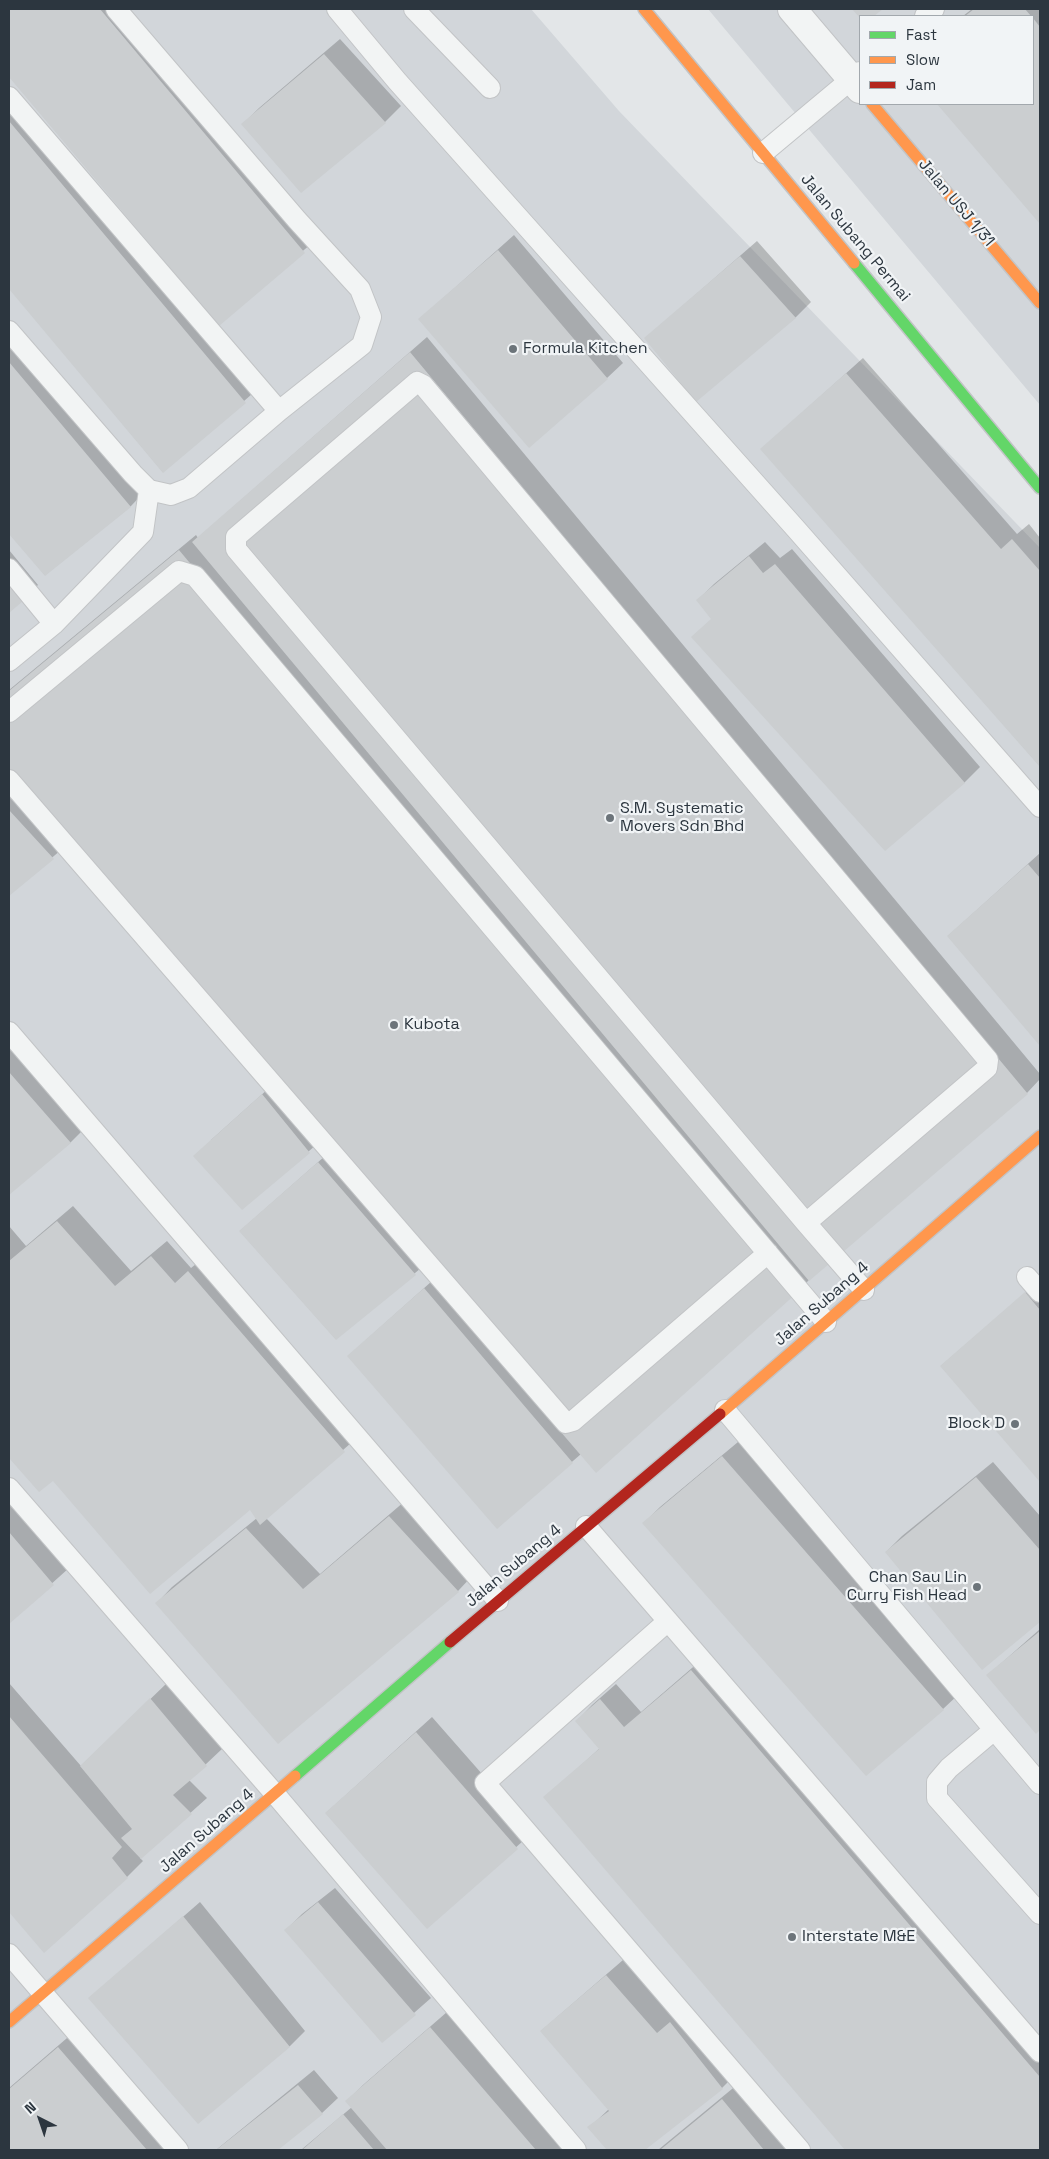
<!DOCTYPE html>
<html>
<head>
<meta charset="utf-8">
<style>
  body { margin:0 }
  #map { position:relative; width:1049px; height:2159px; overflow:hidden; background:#e3e6e8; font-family:"Space Grotesk",sans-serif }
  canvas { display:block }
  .frame { position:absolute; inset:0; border:10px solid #2c363f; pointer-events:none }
  .legend { position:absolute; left:859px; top:15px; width:175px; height:90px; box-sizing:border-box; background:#f1f4f6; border:1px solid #a2a8ad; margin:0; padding:6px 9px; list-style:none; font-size:15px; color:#2c363f }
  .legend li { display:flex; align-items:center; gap:10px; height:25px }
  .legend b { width:25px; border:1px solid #a2a8ad }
  .north { position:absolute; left:15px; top:2094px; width:50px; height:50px; -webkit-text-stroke:4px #f1f4f6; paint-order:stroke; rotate:319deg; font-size:14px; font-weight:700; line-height:20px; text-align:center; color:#2c363f }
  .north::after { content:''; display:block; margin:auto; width:18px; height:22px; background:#2c363f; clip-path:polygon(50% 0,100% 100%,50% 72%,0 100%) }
</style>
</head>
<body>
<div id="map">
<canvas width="1049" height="2159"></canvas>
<div class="frame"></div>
<ul class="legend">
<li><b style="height:6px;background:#63d668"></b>Fast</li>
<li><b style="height:6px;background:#ff974d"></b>Slow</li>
<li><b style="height:6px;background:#b3261e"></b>Jam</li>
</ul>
<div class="north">N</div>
</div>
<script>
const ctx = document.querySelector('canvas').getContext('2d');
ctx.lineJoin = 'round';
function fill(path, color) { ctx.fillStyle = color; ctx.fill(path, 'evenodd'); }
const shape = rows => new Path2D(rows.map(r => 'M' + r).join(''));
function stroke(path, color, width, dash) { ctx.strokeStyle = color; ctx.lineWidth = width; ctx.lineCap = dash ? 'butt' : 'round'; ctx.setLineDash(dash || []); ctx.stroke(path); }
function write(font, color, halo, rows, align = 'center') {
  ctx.font = font + ' "Space Grotesk",sans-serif'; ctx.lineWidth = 4.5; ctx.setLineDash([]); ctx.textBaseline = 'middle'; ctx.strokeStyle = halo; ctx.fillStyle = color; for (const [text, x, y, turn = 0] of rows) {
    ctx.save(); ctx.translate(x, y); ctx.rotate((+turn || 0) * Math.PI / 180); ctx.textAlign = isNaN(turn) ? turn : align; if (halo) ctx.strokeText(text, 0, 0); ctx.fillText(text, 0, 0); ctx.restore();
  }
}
fill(shape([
  [9,9,531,9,619,111,1040,548,1040,2150,9,2150],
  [708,9,1040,9,1040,405],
  [860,16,1033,16,1033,104,860,104]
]), '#d2d6da');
fill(shape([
  [9,9,129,9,320,236,219,324,9,75],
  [972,9,1040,9,1040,222,938,104,1033,104,1033,16,963,16],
  [340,39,401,106,385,122,243,124,259,108],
  [9,87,260,387,163,472,9,287],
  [514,235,623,363,607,378,420,319],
  [757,241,811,302,796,317,696,400,646,338],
  [9,327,146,490,131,506,45,575,9,532],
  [427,337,1040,1074,1040,1079,1027,1093,814,1275,798,1291,581,1454,497,1527,365,1341,432,1281,421,1268,336,1339,240,1231,325,1156,316,1145,243,1208,211,1140,268,1089,61,850,9,894,9,690,196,535,198,538],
  [863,358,1017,534,1029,524,1040,538,1040,766,762,449],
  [765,542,780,558,792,549,980,767,964,783,712,619,698,600,714,584],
  [9,550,38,585,9,611],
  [1040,853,1040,1044,948,936],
  [9,1038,86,1127,70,1143,9,1193],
  [73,1206,131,1271,167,1241,191,1268,205,1257,360,1435,266,1518,320,1574,405,1501,473,1575,458,1591,157,1603,172,1587,257,1518,250,1508,53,1479,39,1490,9,1456,9,1226,26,1246],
  [1031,1288,1040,1299,1040,1480,941,1366],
  [738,1442,959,1694,943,1709,644,1523,660,1507],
  [993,1462,1040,1516,1040,1620,982,1668,886,1552,902,1536],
  [9,1498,69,1568,9,1622],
  [1040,1629,1040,1729,1036,1732,988,1675],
  [707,1655,1040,2043,1040,2150,847,2150,545,1798,600,1748,577,1721,592,1705,616,1684,641,1712],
  [9,1683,81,1766,167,1683,222,1749,189,1780,207,1798,140,1858,143,1861,127,1877,44,1951,9,1910],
  [432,1717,533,1832,427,1927,326,1813],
  [335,1888,431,1998,382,2041,286,1930,302,1914],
  [200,1902,305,2031,290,2046,198,2122,90,1998],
  [623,1960,673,2018,686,2008,738,2072,722,2088,643,2150,609,2150,589,2128,609,2109,541,2031],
  [447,2012,565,2150,301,2150,352,2107,347,2101,363,2085],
  [74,2032,176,2150,9,2150,9,2088],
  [314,2070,338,2098,322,2113,276,2150,216,2150],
  [738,2084,793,2150,658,2150]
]), '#0003');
fill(shape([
  [9,9,100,9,305,253,219,326,9,77],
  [852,9,883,9,874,16,860,16,860,18],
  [974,9,1025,9,1031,16,965,16],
  [1033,18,1040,27,1040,224,937,104,1033,104],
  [324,54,386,123,301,193,241,124],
  [9,121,246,403,163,473,9,289],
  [498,250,608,379,529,448,418,319],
  [740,256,796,318,696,402,644,338],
  [410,352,1028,1094,809,1281,192,542],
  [9,362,131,507,45,576,9,534],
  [846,373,1001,549,1012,539,1040,571,1040,767,760,449],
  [179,550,798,1292,596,1473,284,1109,9,795,9,691],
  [749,556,763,573,775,564,965,783,885,851,691,637,711,619,696,600],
  [9,584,23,601,9,613],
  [9,810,54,859,9,896],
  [1028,864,1040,878,1040,1046,947,936],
  [9,1072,71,1143,9,1195],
  [262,1094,310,1153,242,1210,193,1156],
  [318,1162,416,1275,336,1340,239,1231],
  [57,1221,115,1286,151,1256,175,1283,188,1271,345,1452,260,1525,250,1510,150,1594,53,1481,39,1492,9,1458,9,1261],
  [424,1288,573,1463,497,1529,347,1356],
  [1025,1292,1040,1310,1040,1482,940,1366],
  [722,1456,944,1710,866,1776,642,1523],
  [976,1477,1040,1550,1040,1622,982,1670,885,1552],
  [389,1516,459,1592,278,1744,155,1603,246,1528,303,1589],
  [9,1532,54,1585,9,1624],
  [1040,1631,1040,1730,1036,1734,986,1675],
  [691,1670,1040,2077,1040,2150,845,2150,543,1797,599,1749,575,1721,600,1699,624,1727],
  [150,1698,207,1766,173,1795,192,1814,141,1859,121,1838,132,1829,80,1766],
  [9,1716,122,1847,112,1858,128,1878,44,1953,9,1912],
  [416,1732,518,1849,427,1929,325,1813],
  [318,1902,416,2015,382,2043,284,1930],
  [183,1916,290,2047,198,2124,88,1998],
  [606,1975,657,2033,670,2022,723,2089,645,2150,607,2150,587,2127,609,2111,540,2031],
  [430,2027,536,2150,387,2150,345,2101],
  [58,2047,147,2150,9,2150,9,2089],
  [298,2085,323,2114,278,2150,216,2150],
  [722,2099,764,2150,660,2150],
  [343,2114,374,2150,302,2150]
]), '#cbced0');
const lane = shape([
  [337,9,397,81,796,529,1040,807],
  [414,9,490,88],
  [925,16,934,9],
  [9,97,279,411],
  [763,153,860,72],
  [9,331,133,474,149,490,171,495,189,488,279,411,362,345,371,317,360,289,297,220,116,9],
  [9,569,54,624],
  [9,661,54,624,143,532,149,490],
  [9,712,179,571,195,576,826,1322],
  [9,780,566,1423,573,1421,768,1253],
  [9,1032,498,1601],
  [806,1223,987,1068,988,1060,423,385,417,382,236,537,236,549,806,1223,864,1290],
  [1027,1277,1040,1292],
  [725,1410,1040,1784],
  [9,1488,275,1794,576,2150],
  [586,1526,1040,2052],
  [668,1621,485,1783,800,2150],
  [994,1730,949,1768,937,1782,937,1798,1040,1914],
  [9,1954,178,2150]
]);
const street = shape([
  [792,9,860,89]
]);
const fast = shape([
  [854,263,1040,488],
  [295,1776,450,1642]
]);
const slow = shape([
  [644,9,854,263],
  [872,104,1040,303],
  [720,1414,1040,1136],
  [9,2022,295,1776]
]);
const jam = shape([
  [450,1642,720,1414]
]);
stroke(lane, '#c2c4c6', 22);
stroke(street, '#c2c4c6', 30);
stroke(fast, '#c2c4c6', 14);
stroke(slow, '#c2c4c6', 14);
stroke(jam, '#c2c4c6', 14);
stroke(lane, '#f2f4f4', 20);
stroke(street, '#f2f4f4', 28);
stroke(fast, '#63d668', 11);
stroke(slow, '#ff974d', 11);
stroke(jam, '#b3261e', 11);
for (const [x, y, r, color] of [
  [513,349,5,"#6c747a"],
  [610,818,5,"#6c747a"],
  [394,1025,5,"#6c747a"],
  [1015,1424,5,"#6c747a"],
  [977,1587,5,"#6c747a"],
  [792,1937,5,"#6c747a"]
]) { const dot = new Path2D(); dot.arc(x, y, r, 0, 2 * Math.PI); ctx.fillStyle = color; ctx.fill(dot); stroke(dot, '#f1f4f6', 2); }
write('16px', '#2c363f', '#f1f4f6', [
  ["Jalan USJ 1/31",956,203,50],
  ["Jalan Subang Permai",855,238,50],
  ["Jalan Subang 4",822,1304,-41],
  ["Jalan Subang 4",514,1566,-40],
  ["Jalan Subang 4",207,1831,-41]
]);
write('16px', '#2c363f', '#f1f4f6', [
  ["Formula Kitchen",523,349],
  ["S.M. Systematic",620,809],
  ["Movers Sdn Bhd",620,827],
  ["Kubota",404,1025],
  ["Block D",1005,1424,"right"],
  ["Chan Sau Lin",967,1578,"right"],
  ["Curry Fish Head",967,1596,"right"],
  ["Interstate M&E",802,1937]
], 'left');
</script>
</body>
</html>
